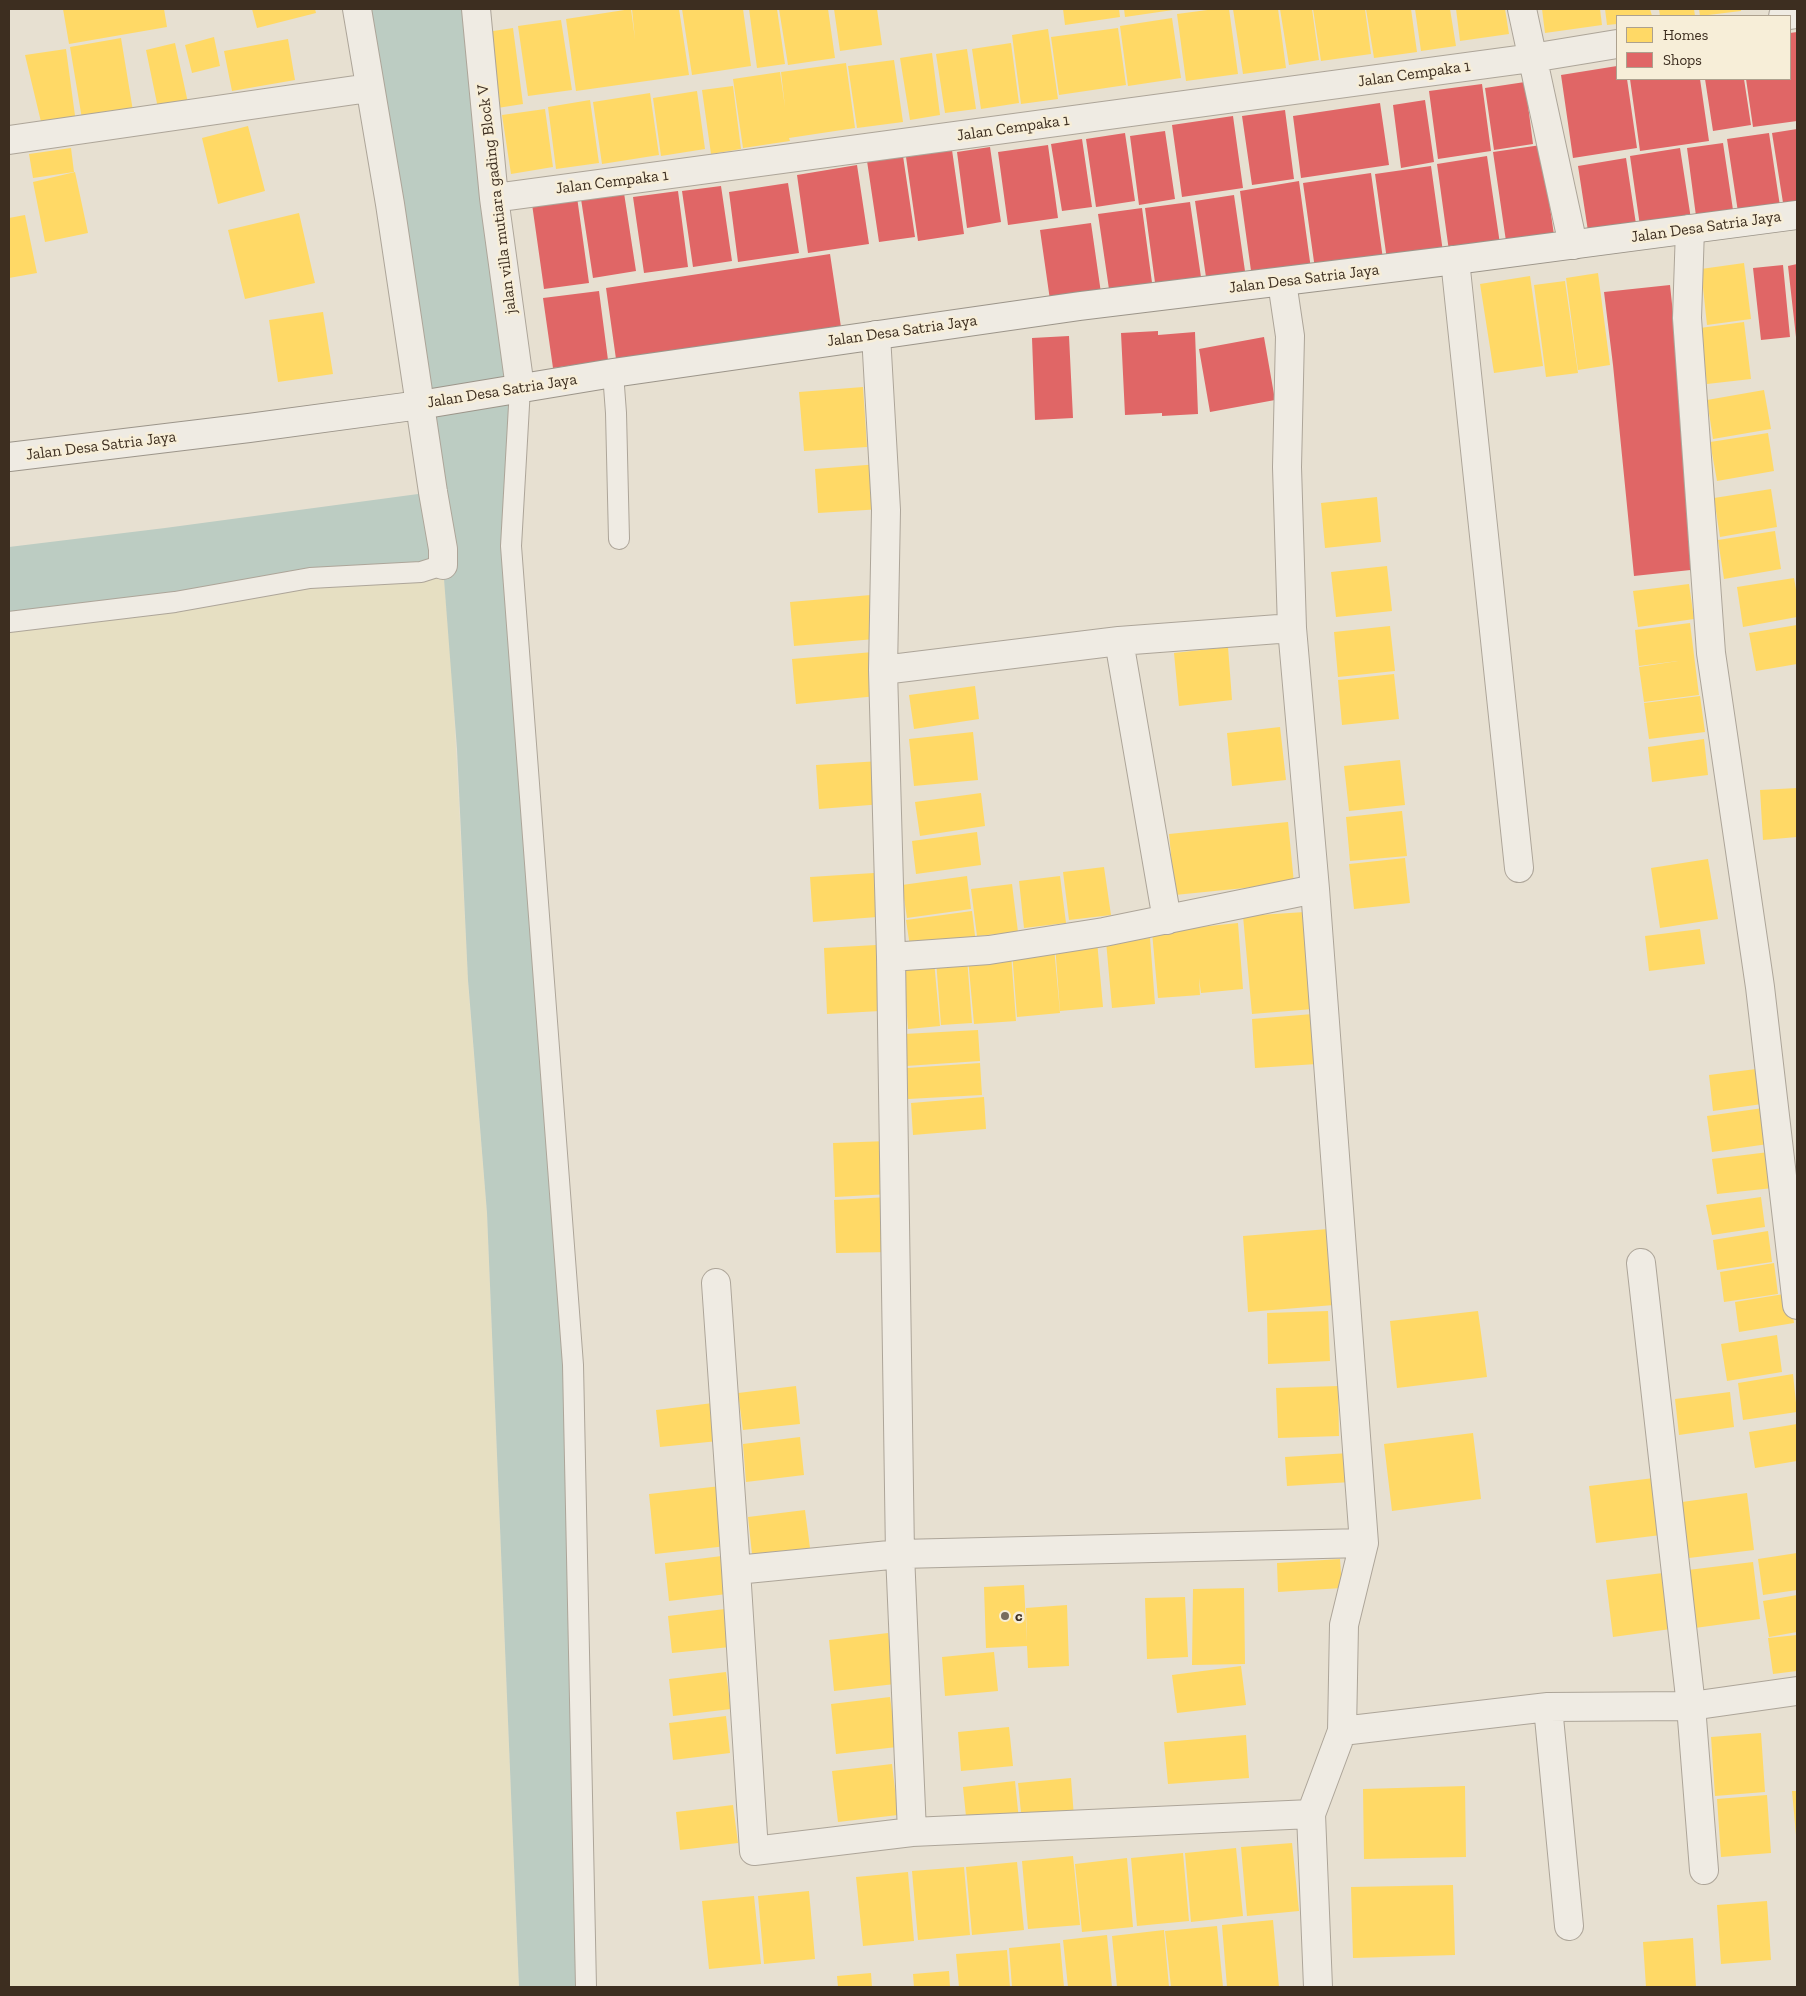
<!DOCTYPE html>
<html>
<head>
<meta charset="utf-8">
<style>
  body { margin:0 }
  #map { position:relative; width:1806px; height:1996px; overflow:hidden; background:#e7e0d1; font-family:"Zilla Slab",serif }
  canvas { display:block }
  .frame { position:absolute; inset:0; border:10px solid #3d2e20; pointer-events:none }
  .legend { position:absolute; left:1616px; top:15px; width:175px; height:65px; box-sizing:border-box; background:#f7eed8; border:1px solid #ada18e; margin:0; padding:6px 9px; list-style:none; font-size:15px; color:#3d2e20 }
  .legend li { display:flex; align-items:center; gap:10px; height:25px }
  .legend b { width:25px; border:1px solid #ada18e }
</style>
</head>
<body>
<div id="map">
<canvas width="1806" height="1996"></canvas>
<div class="frame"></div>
<ul class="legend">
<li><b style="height:14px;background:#ffd966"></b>Homes</li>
<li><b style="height:14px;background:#e06666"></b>Shops</li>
</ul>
</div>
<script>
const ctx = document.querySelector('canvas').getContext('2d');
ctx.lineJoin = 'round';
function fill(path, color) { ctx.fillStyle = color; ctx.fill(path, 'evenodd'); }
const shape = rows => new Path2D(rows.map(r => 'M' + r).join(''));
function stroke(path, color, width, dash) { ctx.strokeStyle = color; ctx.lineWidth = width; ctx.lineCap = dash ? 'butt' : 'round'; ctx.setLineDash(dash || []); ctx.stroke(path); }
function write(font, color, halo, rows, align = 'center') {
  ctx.font = font + ' "Zilla Slab",serif'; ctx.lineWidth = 5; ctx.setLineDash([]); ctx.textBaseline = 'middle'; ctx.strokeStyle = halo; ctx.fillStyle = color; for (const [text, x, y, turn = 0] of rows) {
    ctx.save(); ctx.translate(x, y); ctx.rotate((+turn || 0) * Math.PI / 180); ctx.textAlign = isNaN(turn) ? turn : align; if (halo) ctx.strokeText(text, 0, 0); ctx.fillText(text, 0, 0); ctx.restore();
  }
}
fill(shape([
  [443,565,452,673,469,995,487,1213,519,1987,9,1987,9,622]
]), '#e6dfc2');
fill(shape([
  [365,9,476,9,520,388,511,546,555,1114,586,1987,519,1987,487,1213,468,980,457,749,443,566,9,622,9,547,165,528,433,492]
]), '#bcccc2');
fill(shape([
  [63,9,164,9,167,27,69,44],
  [252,9,315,9,316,13,257,28],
  [631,9,635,39,632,9,679,9,689,75,576,91,566,19],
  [682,9,743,9,751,66,692,75],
  [749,9,777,9,785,64,757,68],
  [779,9,828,9,835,58,788,65],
  [834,9,877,9,882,45,840,51],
  [1063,9,1119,9,1120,17,1065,25],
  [1124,9,1173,9,1173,10,1125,17],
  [1215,9,1229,9,1238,74,1186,81,1177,14],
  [1233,9,1278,9,1286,68,1243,74],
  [1280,9,1312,9,1319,60,1289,65],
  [1313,9,1365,9,1371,54,1321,61],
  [1366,9,1411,9,1417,52,1374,58],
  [1415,9,1450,9,1456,46,1421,51],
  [1456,9,1505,9,1509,34,1460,41],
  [1542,9,1600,9,1602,25,1545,33],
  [1605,9,1650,9,1652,16,1617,16,1617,24,1607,25],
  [1659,9,1694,9,1695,16,1660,16],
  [1699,9,1741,9,1741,11,1700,16],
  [1172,18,1181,78,1128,86,1120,26],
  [561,20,572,90,528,96,518,26],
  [513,28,523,104,491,109,480,33],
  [1118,28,1126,85,1059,95,1051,37],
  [1048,29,1058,99,1021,104,1012,35],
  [214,37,220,66,192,73,185,45],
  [121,38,133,111,82,119,70,47],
  [288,39,295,80,232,91,224,51],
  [175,43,190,112,160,118,146,50],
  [1011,43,1019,103,981,109,972,49],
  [66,49,76,123,42,126,25,55],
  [967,49,976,109,945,113,936,54],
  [932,53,940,115,910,120,900,58],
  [894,60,903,122,857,128,848,66],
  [846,63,855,128,789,138,790,141,743,148,733,79,780,72,785,107,781,72],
  [733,86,741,149,711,154,702,90],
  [697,91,705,149,661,156,653,98],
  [650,93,659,155,602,164,593,102],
  [590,100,599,163,556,169,548,107],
  [545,109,553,167,511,174,502,115],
  [248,126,265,191,218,204,202,138],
  [71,148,74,172,33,178,29,154],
  [75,172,88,233,45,242,33,182],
  [299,213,315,283,245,299,228,230],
  [25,215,37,273,9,278,9,218],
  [1744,263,1751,319,1707,325,1701,269],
  [1598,273,1610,365,1578,370,1566,278],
  [1530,276,1543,366,1494,373,1480,284],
  [1565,281,1578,373,1546,377,1534,285],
  [323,312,333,374,278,382,269,320],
  [1744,322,1751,379,1707,384,1700,328],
  [863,387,867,447,804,451,799,392],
  [1764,390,1771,429,1713,439,1707,400],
  [1768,433,1774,471,1717,481,1710,442],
  [879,464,882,509,818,513,815,469],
  [1771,489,1777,527,1720,537,1714,498],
  [1377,497,1381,542,1325,548,1321,503],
  [1775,531,1781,569,1724,579,1718,540],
  [1387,566,1392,611,1336,617,1331,572],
  [1794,578,1797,595,1797,617,1743,627,1737,587],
  [1689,584,1694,619,1638,627,1633,591],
  [871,595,875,639,794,646,790,602],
  [1690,623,1699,695,1644,702,1639,667,1678,661,1639,666,1635,630],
  [1797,625,1797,664,1756,671,1749,633],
  [1390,626,1395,671,1338,677,1334,632],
  [1228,647,1232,700,1179,706,1174,653],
  [873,652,877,696,796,704,792,659],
  [1394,674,1399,719,1342,725,1338,680],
  [975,686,979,719,914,729,909,695],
  [1700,696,1705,732,1649,739,1644,703],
  [1280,727,1286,780,1232,786,1227,733],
  [973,732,978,780,914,786,909,739],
  [1704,739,1708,775,1652,782,1648,747],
  [1400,760,1405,805,1349,811,1344,766],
  [880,761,883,804,819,809,816,765],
  [1797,788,1797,837,1763,840,1760,790],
  [981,793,985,826,920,836,915,802],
  [1402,811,1407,856,1350,861,1346,817],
  [1288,822,1294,883,1175,895,1169,834],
  [977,832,981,865,916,874,912,841],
  [1405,858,1410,903,1354,909,1349,864],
  [1708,859,1718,919,1660,928,1651,868],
  [1104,867,1111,915,1069,920,1063,872],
  [874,873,877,917,813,922,810,877],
  [967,876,971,909,907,918,902,885],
  [1060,876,1066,923,1024,928,1019,881],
  [1012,884,1018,932,977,936,971,889],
  [972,911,976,944,911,953,906,920],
  [1305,912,1313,1009,1252,1014,1243,916],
  [1238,923,1243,989,1201,993,1199,978,1200,995,1158,998,1152,932],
  [1700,929,1705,964,1649,971,1645,936],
  [1150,938,1155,1004,1112,1008,1106,941],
  [1097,941,1103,1007,1060,1011,1055,944],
  [876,945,880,1011,827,1014,824,948],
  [1054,947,1060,1013,1017,1017,1012,951],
  [1011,954,1016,1021,974,1024,968,958],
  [967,958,972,1023,941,1025,936,960],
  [934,961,940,1026,908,1029,903,964],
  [1313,1014,1317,1064,1255,1068,1252,1019],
  [978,1030,980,1061,906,1066,904,1034],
  [980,1063,982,1095,908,1099,907,1068],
  [1764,1068,1769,1103,1713,1111,1709,1075],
  [984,1097,986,1129,913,1135,911,1103],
  [1763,1108,1768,1144,1712,1152,1707,1116],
  [888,1141,890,1194,835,1197,833,1143],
  [1769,1152,1773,1188,1717,1194,1712,1159],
  [889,1197,891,1252,836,1253,834,1200],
  [1761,1197,1765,1227,1712,1235,1706,1205],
  [1328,1229,1334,1305,1248,1312,1243,1236],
  [1768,1231,1772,1262,1717,1270,1713,1240],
  [1774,1263,1778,1294,1724,1302,1720,1272],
  [1790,1293,1794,1323,1739,1332,1735,1302],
  [1328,1311,1330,1361,1268,1364,1267,1313],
  [1478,1311,1487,1377,1397,1388,1390,1321],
  [1777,1335,1782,1372,1727,1381,1721,1344],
  [1793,1374,1797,1412,1743,1420,1738,1383],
  [796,1386,800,1424,743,1430,738,1393],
  [1338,1386,1339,1436,1278,1438,1276,1388],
  [1730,1392,1734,1427,1679,1435,1675,1399],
  [713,1403,718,1441,660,1447,656,1410],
  [1797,1424,1797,1461,1755,1468,1749,1432],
  [1473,1433,1481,1499,1392,1511,1384,1444],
  [800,1437,804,1475,746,1482,743,1444],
  [1349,1453,1351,1482,1287,1486,1285,1457],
  [1654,1478,1661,1535,1596,1543,1589,1486],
  [721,1486,727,1546,655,1554,649,1494],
  [1747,1493,1754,1550,1689,1558,1682,1502],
  [805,1510,810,1548,752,1554,748,1517],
  [1797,1553,1797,1590,1763,1595,1758,1559],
  [722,1556,727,1594,669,1601,665,1563],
  [1340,1559,1342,1588,1278,1592,1277,1563],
  [1753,1562,1760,1619,1695,1628,1688,1570],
  [1671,1572,1678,1628,1613,1637,1606,1580],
  [1024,1585,1027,1643,1026,1608,1067,1605,1069,1666,1028,1668,1027,1646,986,1648,984,1587],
  [1244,1588,1245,1664,1192,1665,1193,1589],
  [1797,1595,1797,1632,1769,1637,1763,1601],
  [1185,1597,1188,1657,1147,1659,1145,1598],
  [725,1609,730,1647,672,1653,668,1616],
  [888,1633,895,1684,834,1691,829,1640],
  [1797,1635,1797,1671,1773,1674,1768,1638],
  [994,1652,998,1691,945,1696,942,1657],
  [1241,1666,1246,1705,1177,1713,1172,1675],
  [726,1672,731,1709,673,1716,669,1679],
  [890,1697,897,1747,836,1754,831,1704],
  [726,1716,730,1753,673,1760,669,1723],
  [1009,1727,1013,1766,961,1771,958,1732],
  [1761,1733,1765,1792,1715,1796,1711,1737],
  [1246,1735,1249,1778,1168,1784,1164,1742],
  [892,1764,898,1815,838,1822,832,1771],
  [1071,1778,1074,1817,1022,1822,1018,1783],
  [1015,1781,1019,1820,967,1826,963,1787],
  [1465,1786,1466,1857,1364,1859,1363,1789],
  [1792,1791,1797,1791,1797,1835,1796,1835],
  [1767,1795,1771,1853,1721,1857,1717,1799],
  [733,1805,738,1843,680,1850,676,1812],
  [1292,1843,1299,1911,1247,1916,1241,1847],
  [1236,1848,1243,1916,1191,1922,1185,1853],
  [1183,1853,1189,1921,1137,1926,1131,1858],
  [1073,1856,1080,1925,1028,1929,1022,1861],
  [1127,1858,1133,1927,1082,1932,1075,1864],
  [1017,1862,1024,1930,972,1935,966,1867],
  [964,1867,970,1935,918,1940,912,1871],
  [908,1872,914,1941,863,1946,856,1877],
  [1453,1885,1455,1955,1353,1958,1351,1887],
  [809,1891,815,1959,764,1964,758,1896],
  [754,1896,761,1964,709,1969,702,1901],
  [1767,1901,1771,1960,1721,1964,1717,1905],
  [1273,1920,1279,1987,1227,1987,1222,1925],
  [1217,1926,1223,1987,1171,1987,1165,1931],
  [1164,1930,1169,1987,1117,1987,1112,1936],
  [1107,1935,1112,1987,1068,1987,1063,1940],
  [1693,1938,1696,1987,1646,1987,1643,1942],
  [1060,1943,1064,1987,1012,1987,1009,1948],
  [1007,1950,1010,1987,959,1987,956,1954],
  [949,1971,950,1987,914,1987,913,1974],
  [871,1973,872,1987,838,1987,837,1976]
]), '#ffd966');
fill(shape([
  [1797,32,1797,121,1753,127,1746,79,1790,79,1790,33],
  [1617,66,1617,79,1627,79,1637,148,1573,158,1561,75],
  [1630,79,1700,79,1709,141,1640,151],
  [1705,79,1744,79,1751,125,1713,131],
  [1525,82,1533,144,1494,150,1485,88],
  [1482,84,1491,151,1438,159,1429,91],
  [1425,100,1434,162,1401,168,1393,105],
  [1380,103,1389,165,1301,178,1293,116],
  [1285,110,1294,179,1252,185,1242,116],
  [1233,116,1243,188,1182,197,1172,125],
  [1797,129,1797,207,1784,209,1772,133],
  [1165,131,1175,199,1139,205,1130,136],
  [1125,133,1135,201,1096,207,1086,139],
  [1769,133,1780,206,1738,212,1727,139],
  [1082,139,1092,207,1062,211,1051,144],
  [1723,143,1733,210,1696,216,1687,148],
  [1048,145,1058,218,1008,225,998,152],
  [1541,145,1555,242,1507,248,1493,152],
  [990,147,1001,222,967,228,957,152],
  [1680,148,1691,219,1640,226,1630,156],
  [952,150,964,234,918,241,906,157],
  [903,156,915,237,879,242,867,161],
  [1487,156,1500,244,1449,251,1437,164],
  [1626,158,1636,224,1588,231,1578,166],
  [857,165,869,244,808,253,797,175],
  [1431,166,1443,252,1387,260,1375,174],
  [1371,173,1383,259,1315,269,1303,183],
  [1299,181,1311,269,1252,278,1240,191],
  [788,183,799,253,738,262,729,192],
  [721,186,732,261,693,267,682,191],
  [678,191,688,267,644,273,633,197],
  [624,193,636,271,593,278,581,199],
  [1234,195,1246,278,1207,284,1195,201],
  [577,197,589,283,544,289,532,204],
  [1190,202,1202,284,1156,290,1145,208],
  [1142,208,1153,290,1110,296,1098,214],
  [1091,223,1101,293,1050,300,1040,230],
  [830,254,841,327,616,359,606,288],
  [1797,264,1797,337,1796,337,1788,266],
  [1783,265,1790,337,1761,340,1753,268],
  [1670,285,1700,569,1634,576,1613,365,1604,292],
  [599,291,608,360,553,368,543,298],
  [1158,331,1158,335,1195,332,1198,414,1162,416,1162,413,1125,415,1121,333],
  [1069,336,1073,418,1035,420,1032,338],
  [1264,337,1275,400,1210,412,1199,349]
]), '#e06666');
const lane = shape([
  [613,373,616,413,619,539],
  [520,388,511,546,573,1365,586,1987],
  [9,622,175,602,310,578,421,572,443,565]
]);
const street = shape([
  [357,9,390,204,433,492,443,549,443,565],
  [476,9,494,198,520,388],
  [1522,9,1573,245],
  [1783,16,1797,14],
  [9,140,369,88],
  [494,198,1532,58,1617,44],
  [1690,229,1687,318,1711,653,1760,987,1797,1305],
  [1455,260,1519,868],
  [1282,282,1290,336,1287,467,1292,628,1315,889,1364,1543,1344,1625,1342,1731,1311,1814,1318,1987],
  [876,335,886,510,883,670,891,957,900,1554,912,1832],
  [1119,641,1167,920],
  [883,670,1119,641,1292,628],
  [891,957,989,950,1104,932,1315,889],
  [1641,1263,1691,1706,1704,1870],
  [716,1283,736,1570,754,1851,912,1832,1311,1814],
  [736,1570,900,1554,1364,1543],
  [1548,1707,1569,1926],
  [1342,1731,1548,1707,1691,1706,1797,1691]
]);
const secondary = shape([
  [9,457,249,428,420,405,613,373,1080,306,1455,260,1797,215]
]);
stroke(lane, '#ada599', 22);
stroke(street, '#ada599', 30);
stroke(secondary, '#9c958a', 30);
stroke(lane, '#efebe3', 20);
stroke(street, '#efebe3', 28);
stroke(secondary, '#efebe3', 28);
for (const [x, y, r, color] of [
  [1005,1616,5,"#786c5e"]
]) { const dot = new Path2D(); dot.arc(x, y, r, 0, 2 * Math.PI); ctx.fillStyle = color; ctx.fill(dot); stroke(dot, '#f7eed8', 2); }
write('16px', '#3d2e20', '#f7eed8', [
  ["Jalan Cempaka 1",1414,74,-8],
  ["Jalan Cempaka 1",1013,128,-8],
  ["Jalan Cempaka 1",612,182,-7],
  ["jalan villa mutiara gading Block V",497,199,-97],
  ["Jalan Desa Satria Jaya",1706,227,-8],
  ["Jalan Desa Satria Jaya",1304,279,-7],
  ["Jalan Desa Satria Jaya",902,331,-8],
  ["Jalan Desa Satria Jaya",502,391,-9],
  ["Jalan Desa Satria Jaya",101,446,-7]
]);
write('bold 16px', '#3d2e20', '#f7eed8', [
  ["c",1015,1616]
], 'left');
</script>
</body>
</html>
